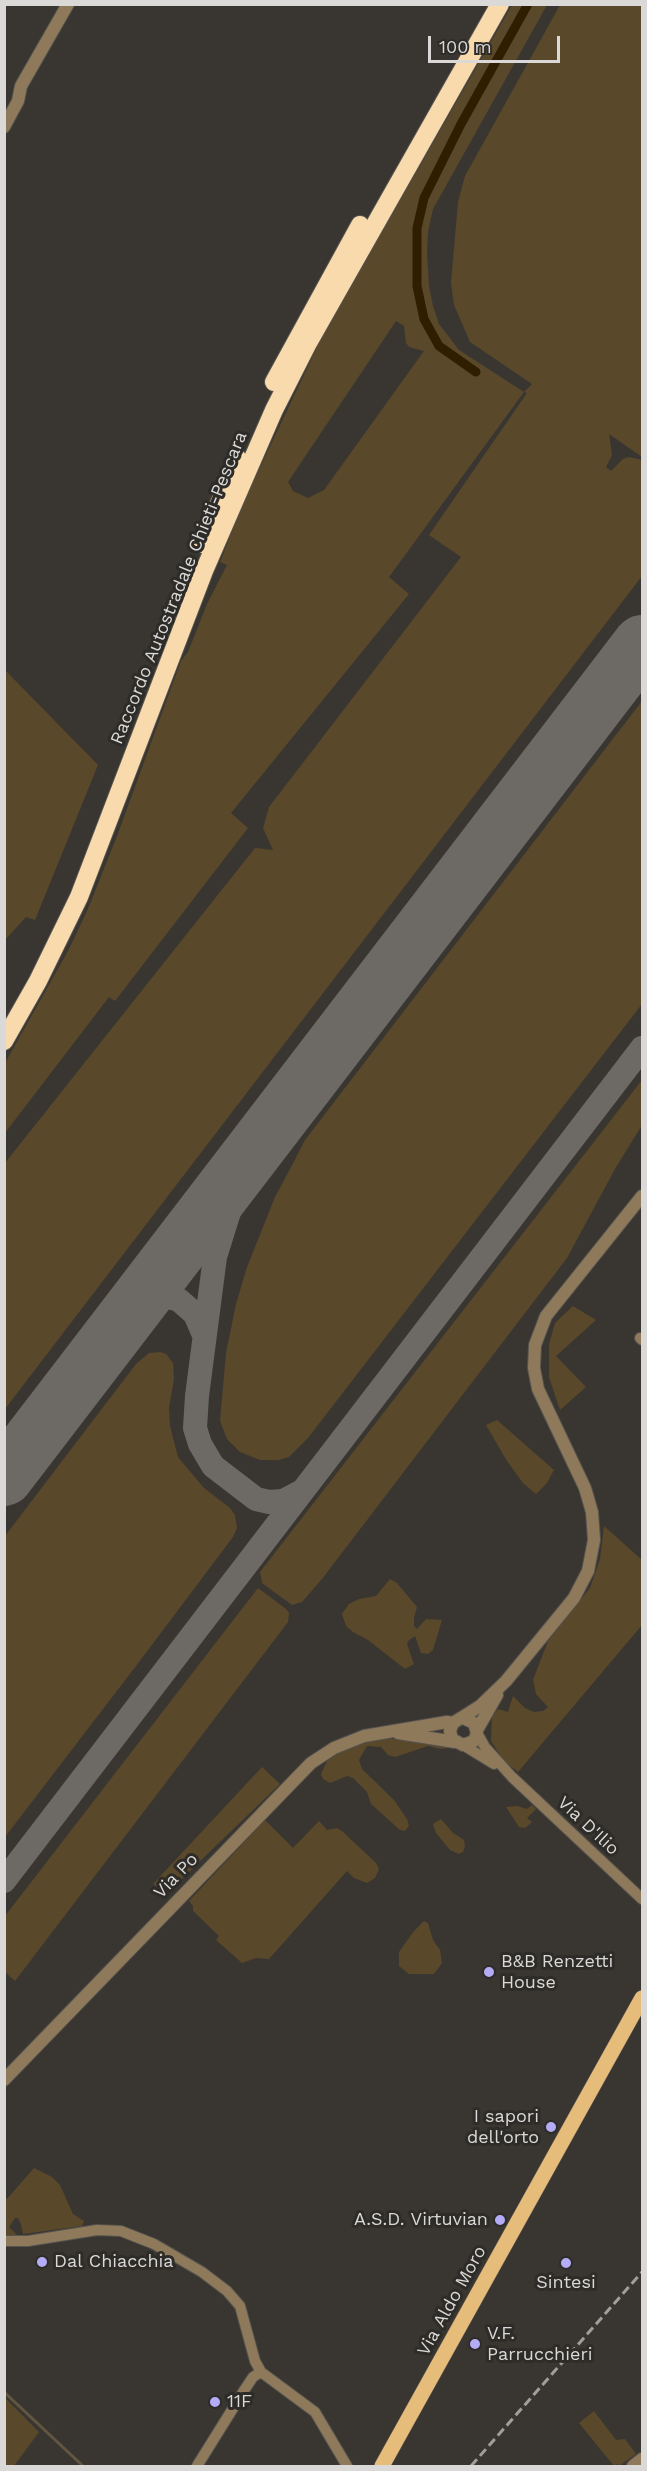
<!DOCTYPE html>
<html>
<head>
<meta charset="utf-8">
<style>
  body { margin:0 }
  #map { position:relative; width:647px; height:2471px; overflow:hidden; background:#393631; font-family:"Work Sans",sans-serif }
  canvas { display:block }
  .frame { position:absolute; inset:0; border:6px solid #dbd9d7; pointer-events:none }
  .scale { position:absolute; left:428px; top:36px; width:132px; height:27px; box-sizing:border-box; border:3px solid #dbd9d7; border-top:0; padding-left:8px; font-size:18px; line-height:21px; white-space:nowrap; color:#dbd9d7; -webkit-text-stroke:4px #2e2c28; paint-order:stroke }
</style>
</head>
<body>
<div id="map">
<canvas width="647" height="2471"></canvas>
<div class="frame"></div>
<div class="scale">100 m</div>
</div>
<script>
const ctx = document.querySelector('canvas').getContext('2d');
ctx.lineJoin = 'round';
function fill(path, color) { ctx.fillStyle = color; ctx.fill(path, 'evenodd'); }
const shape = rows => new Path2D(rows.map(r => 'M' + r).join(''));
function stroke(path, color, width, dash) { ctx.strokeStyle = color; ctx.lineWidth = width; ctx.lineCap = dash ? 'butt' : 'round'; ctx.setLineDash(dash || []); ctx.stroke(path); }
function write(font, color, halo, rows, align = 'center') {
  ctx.font = font + ' "Work Sans",sans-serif'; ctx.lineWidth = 6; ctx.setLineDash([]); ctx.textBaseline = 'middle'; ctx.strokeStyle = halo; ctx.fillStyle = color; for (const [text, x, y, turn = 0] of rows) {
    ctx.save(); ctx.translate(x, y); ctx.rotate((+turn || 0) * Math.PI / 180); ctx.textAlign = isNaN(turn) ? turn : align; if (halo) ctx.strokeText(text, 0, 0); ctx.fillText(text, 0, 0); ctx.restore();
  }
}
fill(shape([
  [512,5,547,5,433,209,428,232,427,252,429,286,433,306,439,324,459,350,524,392,532,384,470,342,454,305,451,283,458,202,465,176,560,5,642,5,642,457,609,434,612,455,606,467,611,471,623,459,629,457,642,460,642,576,5,1409,5,1163,255,848,273,850,263,828,269,807,461,557,429,535,527,393,524,392,389,577,409,594,231,813,248,828,115,1001,109,997,5,1133,5,1063,68,951,87,911,117,836,181,661,188,652,207,604,227,565,220,562,246,497,322,337],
  [396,321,404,326,406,343,409,347,424,351,324,490,308,498,293,491,288,482],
  [5,670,98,765,35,920,26,917,5,940],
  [642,701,642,1004,308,1438,289,1457,279,1460,260,1460,240,1452,227,1439,220,1421,226,1353,236,1304,247,1267,275,1197,290,1169,305,1140],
  [642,1080,642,1125,615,1169,567,1258,322,1579,302,1602,292,1605,262,1583,260,1572],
  [573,1306,596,1320,556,1356,586,1387,560,1410,549,1377,549,1344,555,1323],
  [160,1352,166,1354,173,1363,174,1379,169,1408,170,1426,178,1457,204,1488,230,1508,235,1515,237,1528,233,1537,136,1666,5,1837,5,1536,136,1364,149,1353],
  [497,1420,554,1470,547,1483,536,1494,523,1483,507,1461,486,1425],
  [604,1526,642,1560,642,1625,518,1772,504,1761,491,1741,492,1717,498,1709,508,1712,513,1696,525,1708,534,1712,543,1711,548,1707,536,1694,533,1680,548,1641,590,1588,600,1559],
  [390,1579,397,1583,417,1607,414,1618,414,1626,417,1629,426,1619,442,1620,433,1650,428,1654,421,1653,415,1636,409,1640,407,1644,414,1664,405,1669,368,1640,353,1632,346,1626,342,1614,349,1604,359,1599,376,1596],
  [258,1588,286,1609,289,1613,288,1622,15,1981,5,1972,5,1916],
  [375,1739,404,1739,456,1747,441,1749,428,1746,395,1757,388,1755,381,1747,367,1746,359,1760,362,1769,394,1800,407,1819,409,1826,405,1831,400,1830,371,1804,367,1792,353,1778,347,1776,330,1783,323,1779,321,1774,327,1761,345,1749],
  [262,1767,280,1784,166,1894,153,1884],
  [532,1805,536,1809,527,1818,532,1822,525,1828,519,1827,506,1807,517,1806,527,1809],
  [441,1819,453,1833,464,1840,465,1846,463,1852,459,1854,450,1850,436,1833,433,1824],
  [265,1820,293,1848,319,1821,327,1830,337,1828,342,1831,376,1863,379,1869,375,1878,367,1883,354,1878,347,1871,269,1959,256,1958,242,1963,216,1940,219,1936,193,1911,193,1906,189,1901],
  [424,1921,428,1923,433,1940,440,1950,442,1963,434,1974,409,1974,399,1966,399,1952,414,1931],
  [34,2168,52,2177,60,2185,73,2214,84,2221,82,2226,23,2234,21,2224,18,2218,15,2218,9,2227,17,2235,5,2235,5,2197,7,2199],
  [4,2397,39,2432,14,2466,5,2466],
  [594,2411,616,2440,625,2439,636,2454,619,2466,617,2464,614,2466,579,2423]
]), '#5a482a');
stroke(shape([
  [4,2392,83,2466]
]), '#635640', 3);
stroke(shape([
  [476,372,439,346,424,319,417,286,417,228,424,198,461,124,528,4]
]), '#2f1e00', 9);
stroke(shape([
  [272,1127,234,1196,215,1257,197,1396,195,1428,200,1444,213,1466,256,1499,269,1502,283,1501,302,1491],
  [133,1309,149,1298,165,1296,179,1300,195,1314,204,1335],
  [4,1881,642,1048]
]), '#6d6a66', 24);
stroke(shape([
  [4,1477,642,644]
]), '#6d6a66', 58);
const minor = shape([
  [640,1338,642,1340],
  [477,1733,485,1747,512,1777,642,1899],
  [463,1745,494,1764],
  [4,2241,28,2241,97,2230,121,2231,154,2244,202,2272,227,2291,240,2306,255,2361,261,2372,315,2412,347,2466],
  [197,2466,245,2389,253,2377,261,2372]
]);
const tertiary = shape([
  [4,127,18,101,21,86,68,4],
  [463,1718,474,1723,477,1733,474,1741,463,1745,452,1739,450,1731,453,1723,480,1706,506,1681,574,1598,588,1571,594,1540,592,1512,585,1488,538,1389,534,1368,535,1345,546,1316,642,1196],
  [477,1730,497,1695],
  [398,1733,455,1742],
  [4,2080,311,1763,334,1748,364,1736,447,1722,453,1723],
  [633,2466,642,2459]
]);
const primary = shape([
  [382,2466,642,1998]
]);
const motorway = shape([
  [274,382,360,225],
  [202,544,238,459],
  [4,1041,38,981,79,897,204,571,274,410,308,343,500,4]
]);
stroke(minor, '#56534f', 12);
stroke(tertiary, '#56534f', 14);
stroke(primary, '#56534f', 16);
stroke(motorway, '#56534f', 20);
stroke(minor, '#8e7a5b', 10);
stroke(tertiary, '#8e7a5b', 12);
stroke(primary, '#e5bc7a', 15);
stroke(motorway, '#f8daad', 18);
stroke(shape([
  [471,2466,642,2272]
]), '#a19f9c', 3, [9, 4.5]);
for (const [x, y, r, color] of [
  [489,1972,6,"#b5acf8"],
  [551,2127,6,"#b5acf8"],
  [500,2220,6,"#b5acf8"],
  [42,2262,6,"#b5acf8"],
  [566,2263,6,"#b5acf8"],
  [475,2344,6,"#b5acf8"],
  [215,2402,6,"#b5acf8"]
]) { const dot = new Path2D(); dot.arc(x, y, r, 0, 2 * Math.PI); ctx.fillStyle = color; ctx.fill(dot); stroke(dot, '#2e2c28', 2); }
write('18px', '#dbd9d7', '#2e2c28', [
  ["Raccordo Autostradale Chieti-Pescara",179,588,-68],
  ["Via D'Ilio",588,1826,43],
  ["Via Po",176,1876,-46],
  ["Via Aldo Moro",452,2301,-61]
]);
write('18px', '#dbd9d7', '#2e2c28', [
  ["B&B Renzetti",501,1962],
  ["House",501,1983],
  ["I sapori",539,2117,"right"],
  ["dell'orto",539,2138,"right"],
  ["A.S.D. Virtuvian",488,2220,"right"],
  ["Dal Chiacchia",54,2262],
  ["Sintesi",566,2283,"center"],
  ["V.F.",487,2334],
  ["Parrucchieri",487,2355],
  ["11F",227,2402]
], 'left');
</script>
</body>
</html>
